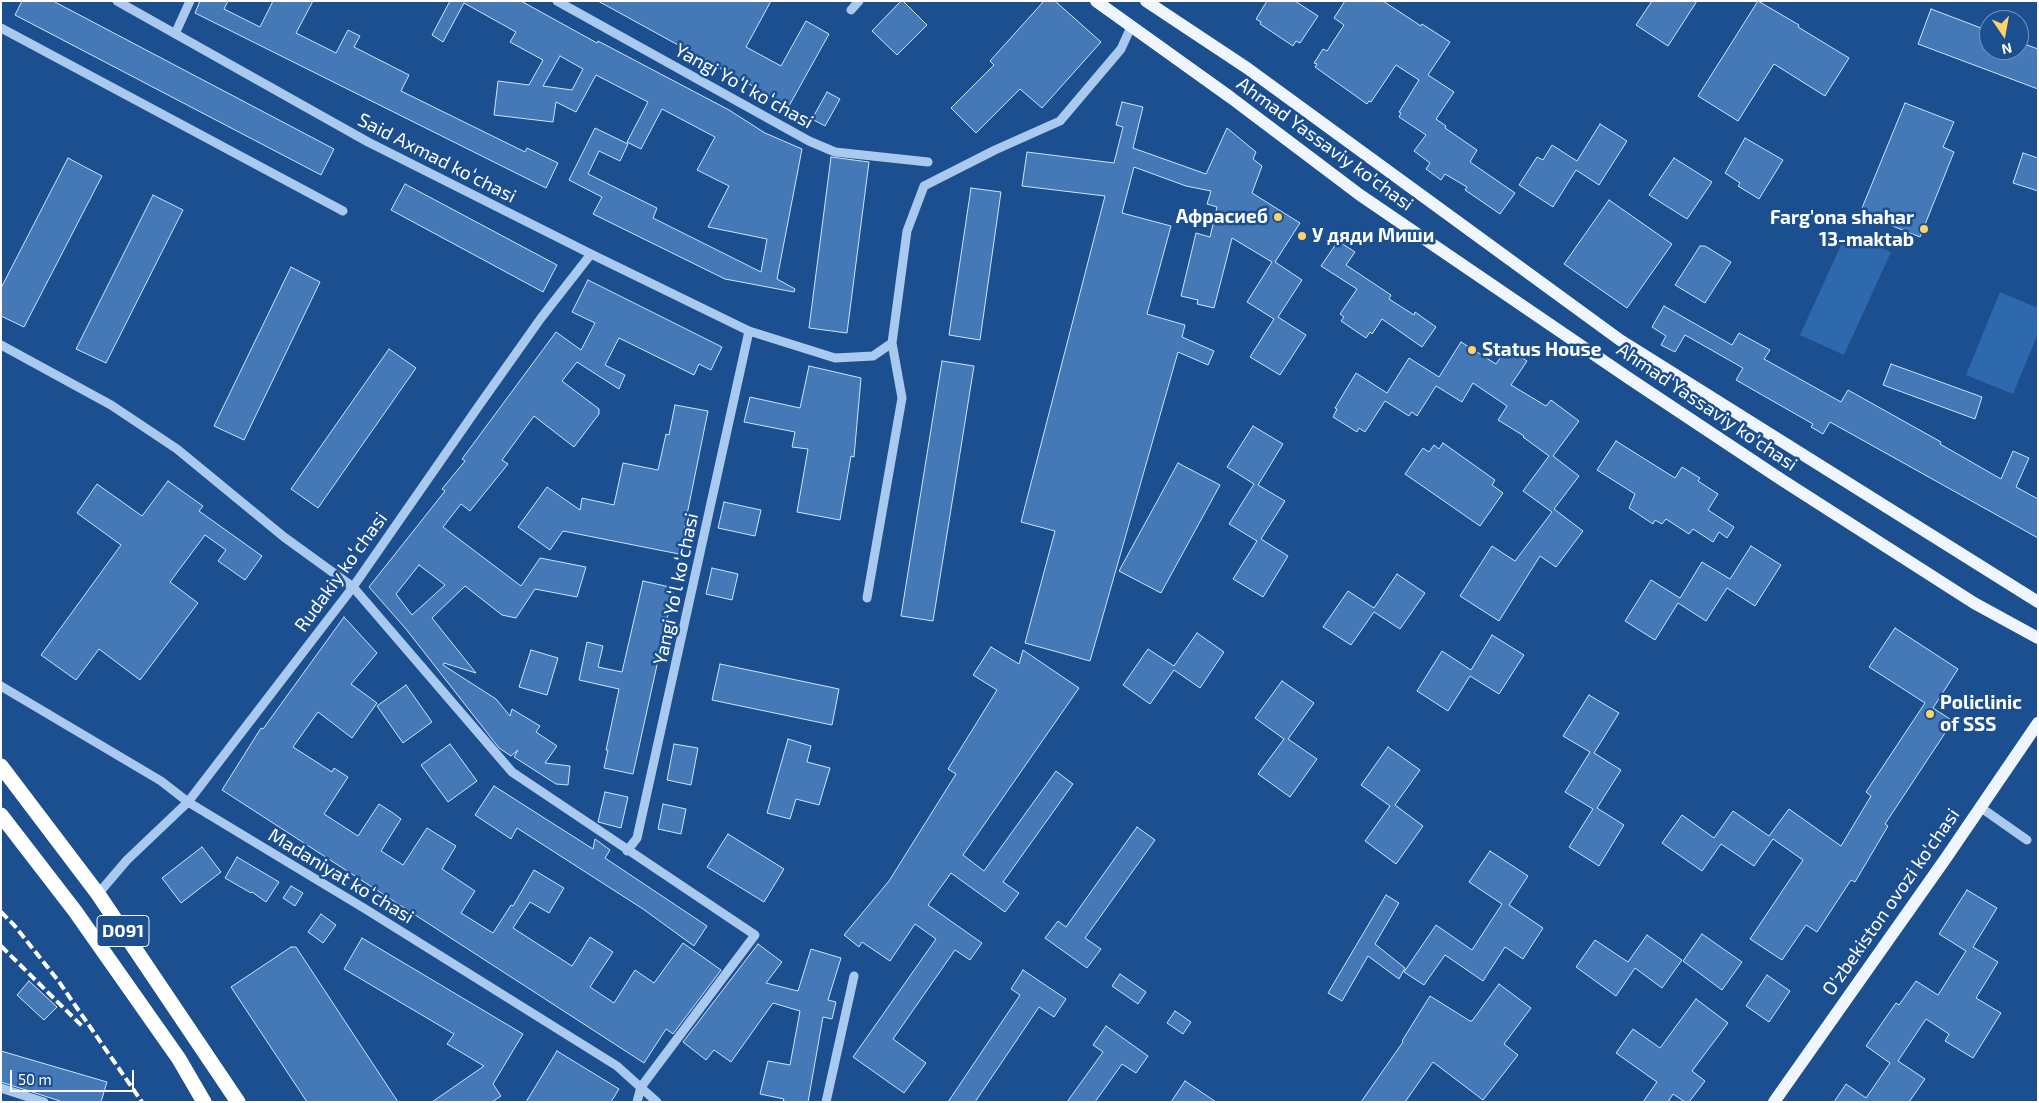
<!DOCTYPE html>
<html>
<head>
<meta charset="utf-8">
<style>
  body { margin:0 }
  #map { position:relative; width:2039px; height:1103px; overflow:hidden; background:#1b4f8f; font-family:"Exo 2",sans-serif }
  canvas { display:block }
  .frame { position:absolute; inset:0; border:2px solid #fff; pointer-events:none }
  .north { position:absolute; left:1979px; top:10px; width:50px; height:50px; box-sizing:border-box; background:#1b4f8f; border:1px solid #7695bc; border-radius:50%; rotate:168deg; font-size:14px; font-weight:700; line-height:20px; text-align:center; color:#fff }
  .north::after { content:''; display:block; margin:auto; width:18px; height:22px; background:#ffd166; clip-path:polygon(50% 0,100% 100%,50% 72%,0 100%) }
  .scale { position:absolute; left:10px; top:1070px; width:124px; height:22px; box-sizing:border-box; border:2px solid #fff; border-top:0; padding-left:6px; font-size:15px; line-height:18px; white-space:nowrap; color:#fff; -webkit-text-stroke:4px #1b4f8f; paint-order:stroke }
</style>
</head>
<body>
<div id="map">
<canvas width="2039" height="1103"></canvas>
<div class="frame"></div>
<div class="north">N</div>
<div class="scale">50 m</div>
</div>
<script>
const ctx = document.querySelector('canvas').getContext('2d');
ctx.lineJoin = 'round';
function fill(path, color) { ctx.fillStyle = color; ctx.fill(path, 'evenodd'); }
const shape = rows => new Path2D(rows.map(r => 'M' + r).join(''));
function stroke(path, color, width, dash) { ctx.strokeStyle = color; ctx.lineWidth = width; ctx.lineCap = dash ? 'butt' : 'round'; ctx.setLineDash(dash || []); ctx.stroke(path); }
function write(font, color, halo, rows, align = 'center') {
  ctx.font = font + ' "Exo 2",sans-serif'; ctx.lineWidth = 5; ctx.setLineDash([]); ctx.textBaseline = 'middle'; ctx.strokeStyle = halo; ctx.fillStyle = color; for (const [text, x, y, turn = 0] of rows) {
    ctx.save(); ctx.translate(x, y); ctx.rotate((+turn || 0) * Math.PI / 180); ctx.textAlign = isNaN(turn) ? turn : align; if (halo) ctx.strokeText(text, 0, 0); ctx.fillText(text, 0, 0); ctx.restore();
  }
}
fill(shape([
  [1847,232,1891,252,1844,355,1800,335],
  [2000,292,2038,308,2038,333,2013,394,1966,375]
]), '#2e69ad');
const building = shape([
  [22,1,53,1,334,149,321,175,15,15,22,1],
  [200,1,228,1,224,9,260,27,273,1,313,1,296,33,336,53,348,30,360,36,354,47,409,75,401,91,525,152,527,148,558,163,546,188,195,13,200,1],
  [450,1,521,1,597,43,598,41,729,110,765,133,802,149,777,279,795,289,794,292,725,279,593,214,602,197,569,180,595,128,628,144,620,161,599,151,588,174,657,208,653,218,761,272,767,239,708,227,729,186,697,170,715,137,662,109,641,149,627,142,648,102,596,75,576,112,556,102,553,122,494,115,498,81,529,85,543,60,510,42,516,32,464,3,443,42,432,35,450,1],
  [560,56,583,69,572,90,543,86,560,56],
  [598,1,771,1,746,47,781,66,806,21,829,34,789,106,598,1],
  [901,1,903,1,927,25,897,55,872,31,901,1],
  [1044,1,1055,1,1101,42,1042,108,1020,89,976,133,951,108,994,65,990,61,1044,1],
  [1267,1,1295,1,1318,16,1300,43,1296,41,1293,46,1260,24,1261,22,1256,19,1267,1],
  [1345,1,1383,1,1421,26,1422,24,1450,42,1428,75,1454,92,1436,119,1446,126,1445,128,1477,150,1470,162,1515,193,1500,214,1465,190,1467,187,1445,174,1441,180,1426,169,1430,163,1414,151,1426,135,1399,117,1401,113,1399,112,1419,80,1396,65,1371,102,1369,101,1367,104,1315,67,1317,64,1314,63,1323,49,1327,51,1344,25,1334,18,1345,1],
  [1652,1,1697,1,1668,46,1636,25,1652,1],
  [1758,1,1799,25,1798,27,1849,58,1825,96,1774,64,1738,121,1698,96,1758,1],
  [1931,9,1989,31,1989,50,2019,50,2019,42,2038,49,2038,89,1918,44,1931,9],
  [827,92,840,99,825,126,812,119,827,92],
  [1122,102,1143,107,1133,148,1206,174,1227,128,1256,152,1253,159,1262,166,1252,193,1300,223,1275,262,1302,280,1278,317,1306,335,1280,375,1250,357,1274,319,1247,302,1272,262,1232,238,1214,308,1197,304,1198,300,1181,296,1196,233,1210,237,1217,207,1207,204,1211,191,1186,186,1134,167,1122,213,1171,226,1147,314,1185,325,1182,337,1214,351,1208,365,1178,352,1090,661,1025,643,1055,531,1021,522,1105,196,1022,186,1027,152,1114,163,1123,127,1116,125,1122,102],
  [1905,103,1954,122,1943,147,1954,152,1920,237,1860,213,1905,103],
  [1600,124,1627,141,1599,185,1576,170,1553,207,1519,185,1537,157,1543,160,1552,145,1577,161,1600,124],
  [1745,138,1783,160,1759,199,1738,186,1740,183,1725,173,1745,138],
  [2023,153,2038,158,2038,191,2013,183,2023,153],
  [831,157,869,162,847,333,809,328,831,157],
  [68,158,102,176,24,327,1,316,1,288,68,158],
  [1674,158,1712,182,1687,219,1649,195,1674,158],
  [405,184,557,265,543,292,391,210,405,184],
  [971,188,1001,192,980,340,949,335,971,188],
  [153,195,183,210,106,363,76,349,153,195],
  [1609,200,1672,244,1627,308,1564,264,1609,200],
  [1338,241,1355,252,1346,265,1391,295,1389,299,1414,315,1415,312,1436,327,1422,347,1382,319,1372,334,1370,332,1366,338,1341,321,1344,317,1340,314,1357,289,1321,266,1338,241],
  [1700,246,1705,246,1731,262,1705,303,1675,285,1700,246],
  [291,267,320,282,244,440,214,426,291,267],
  [588,280,722,347,711,370,699,364,694,375,619,338,605,365,625,375,619,389,577,362,562,381,599,409,599,414,574,447,534,416,502,460,508,464,470,511,461,504,443,527,521,586,540,558,586,567,577,597,535,589,516,618,502,615,465,586,432,618,476,673,444,663,443,665,496,699,510,716,512,709,540,726,536,732,557,746,545,763,570,766,568,785,556,784,514,757,518,750,511,756,499,748,406,629,369,587,445,491,442,489,465,461,462,459,556,332,581,350,595,323,572,312,588,280],
  [419,565,445,585,412,615,396,594,419,565],
  [1664,306,1732,345,1739,333,1770,350,1764,359,1841,402,1848,390,1941,442,1940,444,2001,479,2013,451,2029,458,2016,487,2038,499,2038,538,1830,422,1823,434,1811,427,1813,424,1736,380,1743,368,1685,335,1675,352,1661,345,1666,336,1652,327,1664,306],
  [1461,342,1496,364,1507,348,1527,361,1511,385,1546,406,1551,400,1579,421,1553,456,1579,476,1554,509,1583,531,1556,567,1540,556,1499,621,1460,596,1492,546,1515,561,1552,512,1523,491,1549,456,1523,437,1524,436,1498,420,1507,406,1473,383,1462,402,1436,386,1417,416,1412,412,1409,416,1385,401,1365,432,1359,428,1357,432,1333,417,1337,409,1335,408,1356,373,1387,393,1409,358,1439,377,1461,342],
  [389,349,416,368,318,508,291,489,389,349],
  [942,361,974,366,933,621,901,616,942,361],
  [1891,364,1982,397,1975,419,1883,385,1891,364],
  [809,366,861,378,854,457,851,456,840,520,797,512,808,449,792,447,795,432,744,422,750,397,800,408,809,366],
  [675,405,708,411,679,554,563,531,550,550,518,527,547,487,580,510,582,498,614,505,623,463,658,470,666,434,669,435,675,405],
  [1253,426,1283,444,1258,485,1285,501,1261,539,1288,556,1263,597,1233,579,1257,541,1229,524,1254,484,1227,467,1253,426],
  [1616,441,1675,478,1682,467,1700,478,1698,481,1718,494,1708,510,1734,527,1727,538,1719,532,1713,542,1693,529,1689,534,1666,519,1662,524,1655,520,1653,524,1629,508,1635,494,1597,470,1616,441],
  [1443,443,1495,480,1492,485,1503,493,1480,526,1405,474,1423,448,1429,452,1434,445,1439,449,1443,443],
  [1178,463,1220,485,1161,593,1119,571,1178,463],
  [168,481,203,506,199,511,262,556,245,580,218,561,226,550,205,535,170,582,198,603,140,680,99,649,76,680,41,655,121,545,77,513,97,484,142,516,168,481],
  [724,502,761,510,755,536,718,528,724,502],
  [1751,546,1781,565,1755,606,1727,588,1706,621,1678,603,1655,640,1625,621,1651,580,1680,598,1702,562,1730,579,1751,546],
  [712,568,738,574,732,600,706,594,712,568],
  [1397,574,1425,593,1400,629,1374,612,1351,645,1323,627,1348,591,1374,608,1397,574],
  [643,581,674,588,633,774,604,768,608,750,606,750,619,689,579,680,587,642,603,646,598,667,622,672,643,581],
  [344,617,377,653,351,684,377,703,352,738,318,712,293,747,332,772,334,768,348,777,324,814,358,836,379,804,393,813,401,819,381,851,403,865,427,828,456,846,442,869,475,891,461,913,493,933,511,905,513,906,534,870,564,888,549,913,530,902,513,928,572,966,590,937,613,952,590,987,614,1003,635,970,654,983,683,943,721,970,673,1034,666,1029,644,1063,222,790,261,728,263,729,344,617],
  [1895,628,1958,669,1933,708,1953,721,1885,824,1888,826,1855,882,1851,880,1817,932,1806,925,1782,960,1750,939,1803,860,1773,839,1754,866,1721,844,1702,871,1662,843,1682,815,1714,838,1733,811,1769,836,1789,809,1841,846,1871,796,1866,792,1925,703,1869,667,1895,628],
  [1197,633,1224,652,1200,688,1174,670,1150,704,1123,685,1148,649,1174,666,1197,633],
  [1492,635,1524,655,1499,694,1470,676,1448,711,1417,691,1442,651,1471,670,1492,635],
  [991,647,1019,664,1023,650,1079,688,963,855,984,871,1056,771,1073,784,1003,882,1019,893,1005,912,951,873,928,905,982,943,970,960,955,950,893,1039,926,1063,904,1093,853,1057,936,939,915,924,890,961,862,942,859,947,844,935,889,881,956,774,948,769,997,690,973,675,991,647],
  [531,650,558,658,547,695,519,687,531,650],
  [720,664,839,689,832,725,712,700,720,664],
  [1282,681,1314,703,1288,739,1317,759,1290,797,1258,774,1284,739,1255,718,1282,681],
  [406,685,432,722,403,743,377,706,406,685],
  [1589,695,1619,713,1594,753,1621,770,1597,808,1624,825,1599,866,1569,847,1593,809,1565,792,1590,752,1563,736,1589,695],
  [788,739,811,746,807,762,830,768,819,805,796,799,790,819,767,813,788,739],
  [450,744,477,781,448,802,421,765,450,744],
  [674,744,698,748,691,785,667,780,674,744],
  [1388,747,1420,770,1395,805,1423,826,1396,864,1365,841,1390,806,1361,785,1388,747],
  [494,786,593,849,595,839,610,850,605,858,707,926,694,946,643,909,517,828,511,839,475,815,494,786],
  [605,792,628,797,621,828,598,822,605,792],
  [663,804,686,809,681,834,658,829,663,804],
  [1137,827,1155,840,1085,938,1101,949,1087,968,1045,938,1058,921,1066,927,1137,827],
  [728,834,784,869,764,902,707,867,728,834],
  [202,847,221,872,181,903,162,878,202,847],
  [1490,851,1528,876,1509,905,1543,928,1523,959,1505,947,1483,981,1445,955,1424,985,1404,972,1436,925,1472,950,1502,904,1469,882,1490,851],
  [237,857,279,882,266,902,252,892,251,893,225,878,237,857],
  [291,886,303,893,295,906,283,898,291,886],
  [1967,890,1997,908,1973,947,1998,962,1976,998,2001,1013,1973,1058,1945,1041,1949,1034,1926,1019,1898,1061,1925,1079,1909,1102,1834,1102,1846,1084,1866,1098,1890,1063,1866,1046,1896,1003,1899,1005,1916,981,1938,995,1966,951,1939,934,1967,890],
  [1386,895,1399,903,1375,944,1405,968,1399,979,1368,956,1342,1001,1328,993,1386,895],
  [321,914,336,925,323,943,308,932,321,914],
  [1702,934,1742,962,1722,990,1683,961,1702,934],
  [1647,935,1682,960,1662,988,1635,968,1616,996,1576,967,1595,940,1628,962,1647,935],
  [362,938,523,1034,493,1084,501,1096,492,1102,432,1102,484,1066,447,1044,454,1034,344,969,362,938],
  [758,944,782,962,766,983,798,991,811,949,841,958,828,1000,836,1002,832,1019,823,1017,808,1102,783,1102,784,1099,760,1094,768,1061,790,1065,800,1011,773,1003,731,1062,714,1050,706,1060,683,1042,758,944],
  [291,947,296,947,398,1102,307,1102,231,987,291,947],
  [1023,970,1066,999,1054,1017,1039,1007,975,1102,948,1102,1020,995,1011,989,1023,970],
  [1120,974,1146,992,1138,1004,1112,986,1120,974],
  [1767,975,1790,991,1769,1022,1746,1006,1767,975],
  [29,981,57,1007,44,1020,17,995,29,981],
  [1499,984,1531,1008,1504,1044,1518,1055,1483,1100,1433,1062,1405,1102,1361,1102,1403,1042,1402,1041,1430,996,1470,1021,1472,1021,1499,984],
  [1696,999,1728,1023,1692,1071,1705,1081,1689,1102,1685,1102,1673,1094,1668,1102,1643,1102,1657,1082,1616,1053,1633,1029,1660,1048,1696,999],
  [1175,1011,1191,1022,1183,1034,1167,1023,1175,1011],
  [1106,1026,1148,1056,1136,1073,1122,1064,1095,1102,1067,1102,1103,1052,1093,1045,1106,1026],
  [1,1051,107,1082,101,1102,63,1102,1,1082,1,1051],
  [557,1051,619,1089,611,1102,526,1102,557,1051],
  [1185,1081,1216,1102,1171,1102,1185,1081]
]);
fill(building, '#4478b7');
stroke(building, '#cfe3fa', 1);
stroke(shape([
  [117,1,368,142,591,254,749,331,835,358,873,356,892,343,907,231,924,186,995,150,1060,121,1121,49,1131,27],
  [557,1,809,141,835,152,928,162],
  [851,10,859,1],
  [1,28,343,211],
  [175,34,190,1],
  [1,345,111,405,177,449,284,537,353,587,512,772,755,935,641,1087,637,1102],
  [867,598,902,398,892,343],
  [1,686,161,781,188,802,367,910,617,1066,657,1102],
  [1980,807,2027,840],
  [627,851,637,838,749,331],
  [98,894,127,860,188,802,353,587,478,407,541,318,591,254],
  [1,1088,44,1102],
  [826,1102,854,976]
]), '#a9c9ee', 9);
stroke(shape([
  [1096,1,1230,97,1360,195,1630,379,1782,480,1974,603,2038,638],
  [1146,1,1247,68,1620,340,2038,602],
  [1774,1102,1946,858,2038,723]
]), '#f0f6ff', 12);
stroke(shape([
  [1,766,98,894,238,1102],
  [1,815,75,911,179,1059,204,1102]
]), '#fff', 15);
stroke(shape([
  [1,912,14,925,57,979,142,1102],
  [1,946,83,1027]
]), '#fff', 4, [9, 4]);
for (const [x, y, r, color] of [
  [1278,217,5,"#ffd166"],
  [1924,229,5,"#ffd166"],
  [1302,236,5,"#ffd166"],
  [1472,350,5,"#ffd166"],
  [1930,714,5,"#ffd166"]
]) { const dot = new Path2D(); dot.arc(x, y, r, 0, 2 * Math.PI); ctx.fillStyle = color; ctx.fill(dot); stroke(dot, '#1b4f8f', 2); }
for (const [x, y, w] of [
  [123,931,52]
]) { const box = new Path2D(); box.roundRect(x - w / 2, y - 15.5, w, 31, 4); ctx.fillStyle = '#1b4f8f'; ctx.fill(box); stroke(box, '#fff', 1); }
write('bold 18px', '#fff', null, [
  ["D091",123,931]
]);
write('19px', '#fff', '#1b4f8f', [
  ["Yangi Yoʻl koʻchasi",744,86,29],
  ["Ahmad Yassaviy ko'chasi",1325,144,36],
  ["Said Axmad koʻchasi",437,158,27],
  ["Ahmad Yassaviy ko'chasi",1707,407,34],
  ["Rudakiy koʻchasi",341,572,-54],
  ["Yangi Yoʻl koʻchasi",676,589,-78],
  ["Madaniyat koʻchasi",341,876,31],
  ["O'zbekiston ovozi ko'chasi",1891,902,-55]
]);
write('bold 19px', '#fff', '#1b4f8f', [
  ["Афрасиеб",1268,217,"right"],
  ["Farg'ona shahar",1914,218,"right"],
  ["13-maktab",1914,240,"right"],
  ["У дяди Миши",1312,236],
  ["Status House",1482,350],
  ["Policlinic",1940,703],
  ["of SSS",1940,725]
], 'left');
</script>
</body>
</html>
